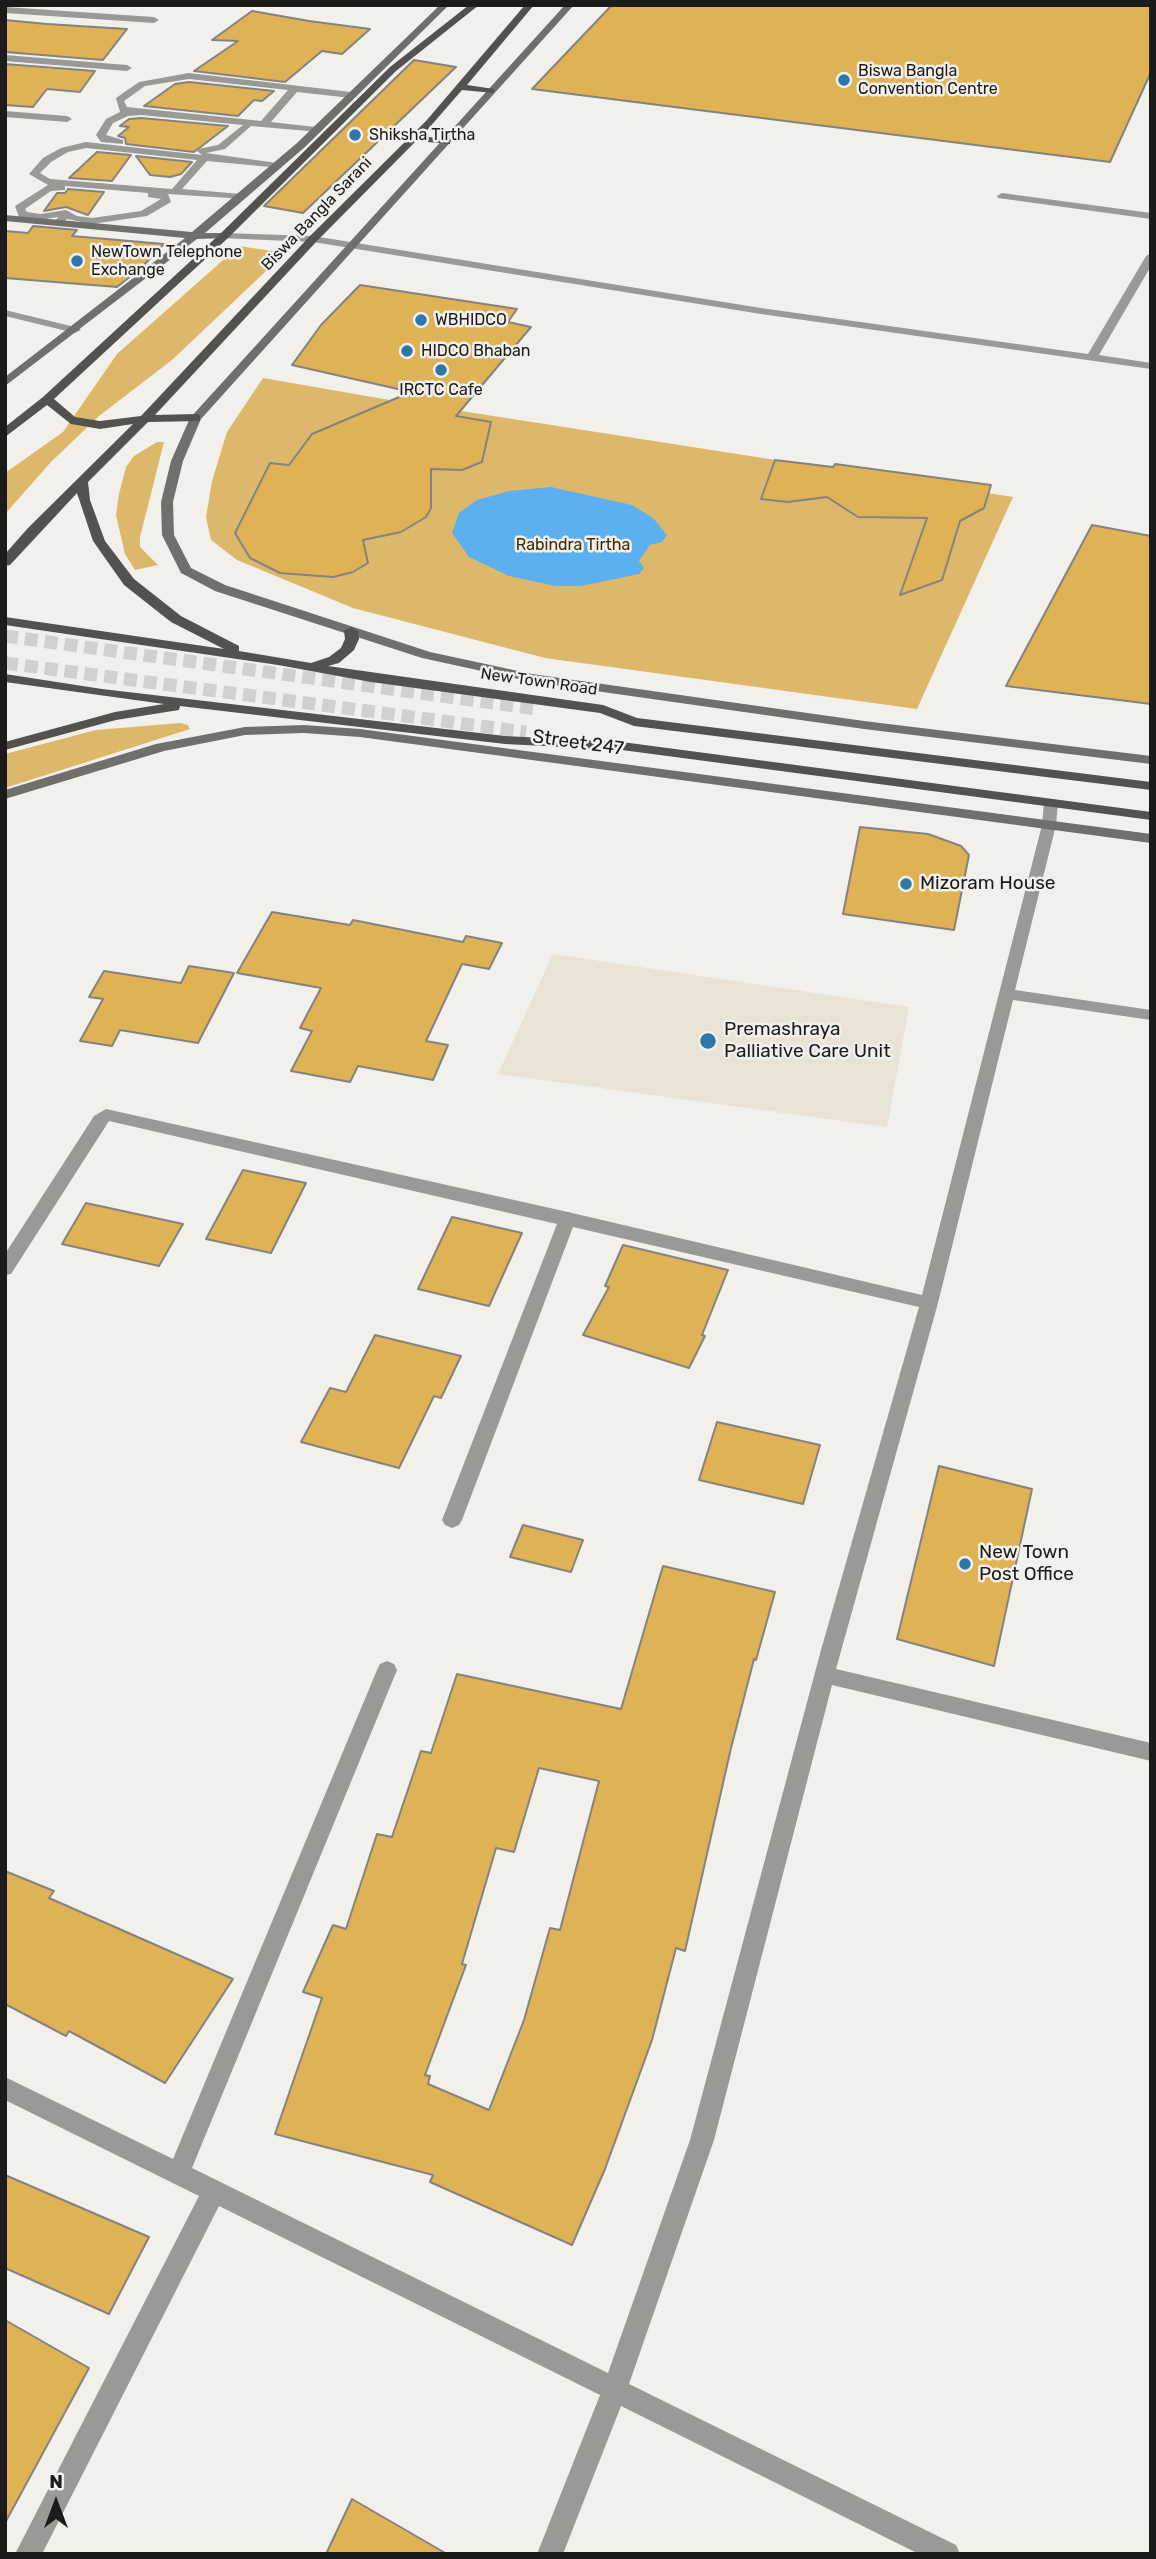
<!DOCTYPE html>
<html>
<head>
<meta charset="utf-8">
<style>
  body { margin:0 }
  #map { position:relative; width:1156px; height:2559px; overflow:hidden; background:#f2f0eb; font-family:Rubik,sans-serif }
  canvas { display:block }
  .frame { position:absolute; inset:0; border:7px solid #1c1b19; pointer-events:none }
  .north { position:absolute; left:21px; top:2468px; width:70px; height:70px; -webkit-text-stroke:5px #f2f0eb; paint-order:stroke; rotate:0deg; font-size:19px; font-weight:700; line-height:28px; text-align:center; color:#1c1b19 }
  .north::after { content:''; display:block; margin:auto; width:24px; height:32px; background:#1c1b19; clip-path:polygon(50% 0,100% 100%,50% 72%,0 100%) }
</style>
</head>
<body>
<div id="map">
<canvas width="1156" height="2559"></canvas>
<div class="frame"></div>
<div class="north">N</div>
</div>
<script>
const ctx = document.querySelector('canvas').getContext('2d');
ctx.lineJoin = 'round';
function fill(path, color) { ctx.fillStyle = color; ctx.fill(path, 'evenodd'); }
const shape = rows => new Path2D(rows.map(r => 'M' + r).join(''));
function stroke(path, color, width, dash) { ctx.strokeStyle = color; ctx.lineWidth = width; ctx.lineCap = dash ? 'butt' : 'round'; ctx.setLineDash(dash || []); ctx.stroke(path); }
function write(font, color, halo, rows, align = 'center') {
  ctx.font = font + ' Rubik,sans-serif'; ctx.lineWidth = 5; ctx.setLineDash([]); ctx.textBaseline = 'middle'; ctx.strokeStyle = halo; ctx.fillStyle = color; for (const [text, x, y, turn = 0] of rows) {
    ctx.save(); ctx.translate(x, y); ctx.rotate((+turn || 0) * Math.PI / 180); ctx.textAlign = isNaN(turn) ? turn : align; if (halo) ctx.strokeText(text, 0, 0); ctx.fillText(text, 0, 0); ctx.restore();
  }
}
fill(shape([
  [553,954,909,1007,887,1127,498,1074]
]), '#e8e2d7');
fill(shape([
  [239,246,285,253,172,360,99,416,51,462,5,514,5,473,63,432,117,354],
  [263,378,378,398,1013,497,917,709,545,658,353,608,237,560,211,540,206,517,212,481,227,432],
  [157,442,164,442,140,537,140,547,158,565,135,570,125,554,116,515,119,494,126,467,134,456],
  [180,723,188,725,190,729,5,788,5,754,96,730]
]), '#ddb86b');
fill(shape([
  [551,487,632,505,653,518,667,535,662,542,650,545,639,561,644,568,639,574,581,586,555,586,509,576,469,557,452,533,459,513,477,500,509,491]
]), '#5db0ef');
const building = shape([
  [612,5,1151,5,1151,72,1110,162,532,89,612,5],
  [252,11,309,21,370,29,342,54,322,51,285,82,194,71,238,41,212,40,252,11],
  [5,20,47,24,127,29,103,60,5,52,5,20],
  [414,60,456,67,303,213,264,206,414,60],
  [5,64,95,71,80,92,47,89,33,107,5,105,5,64],
  [189,82,274,91,262,101,254,100,238,116,144,106,175,84,189,82],
  [141,118,228,126,194,152,126,144,125,138,118,136,129,127,120,126,129,119,141,118],
  [97,152,131,155,112,181,69,178,97,152],
  [136,156,192,162,181,174,170,177,150,175,136,156],
  [68,189,104,192,88,215,66,207,44,211,57,193,65,193,68,189],
  [33,226,77,230,72,236,164,244,141,268,117,287,5,278,5,231,28,233,33,226],
  [360,285,517,309,508,322,531,327,456,416,491,422,482,462,462,470,431,469,431,508,426,517,401,532,363,540,368,563,353,572,333,577,280,573,250,558,235,533,270,463,289,465,312,434,411,392,292,365,321,325,360,285],
  [775,460,833,467,835,464,991,485,984,508,960,521,942,580,900,595,927,518,858,517,827,497,788,502,761,499,775,460],
  [1092,525,1151,536,1151,704,1006,686,1092,525],
  [860,827,928,834,961,846,969,855,954,930,843,914,860,827],
  [272,912,350,925,353,920,463,942,466,936,502,943,489,969,462,964,426,1041,448,1045,433,1080,358,1066,350,1082,291,1071,312,1031,300,1028,321,988,237,973,272,912],
  [189,966,234,973,198,1043,120,1030,112,1046,80,1041,103,999,89,997,104,971,181,983,189,966],
  [243,1170,306,1183,271,1253,206,1239,243,1170],
  [86,1203,183,1224,159,1266,62,1244,86,1203],
  [452,1217,522,1233,489,1306,418,1289,452,1217],
  [623,1245,728,1270,702,1335,705,1336,689,1368,583,1335,609,1287,605,1286,623,1245],
  [375,1335,461,1356,441,1398,434,1396,399,1468,301,1442,330,1388,346,1392,375,1335],
  [717,1422,820,1445,803,1504,699,1480,717,1422],
  [939,1466,1032,1489,994,1666,897,1639,939,1466],
  [523,1525,583,1540,571,1572,510,1557,523,1525],
  [663,1566,775,1592,756,1660,754,1659,731,1748,685,1951,676,1948,652,2040,605,2169,572,2245,430,2182,433,2175,275,2134,322,1998,303,1992,333,1925,346,1929,377,1834,392,1837,421,1751,431,1753,457,1674,621,1709,663,1566],
  [539,1768,599,1781,560,1930,550,1928,524,2020,489,2110,428,2084,430,2076,425,2075,466,1965,462,1964,496,1848,514,1852,539,1768],
  [5,1871,54,1891,49,1898,233,1979,165,2083,69,2031,66,2036,5,2004,5,1871],
  [5,2175,149,2237,109,2314,5,2268,5,2175],
  [5,2320,89,2368,5,2523,5,2320],
  [352,2499,447,2554,326,2554,352,2499]
]);
fill(building, '#deb255');
stroke(building, '#85837f', 2);
stroke(shape([
  [5,636,536,709],
  [5,663,526,732]
]), '#d2d0cc', 13, [13, 7]);
fill(shape([
  [5,7,154,17,159,20,154,23,5,13,5,7],
  [5,55,127,65,132,68,127,71,5,61,5,55],
  [189,73,351,92,356,95,351,98,297,92,271,122,316,127,321,130,319,132,251,126,225,149,206,153,277,163,282,166,281,168,207,161,182,189,241,194,245,195,245,199,168,194,171,202,147,216,92,224,67,219,59,226,54,223,58,217,40,220,19,217,15,206,48,185,29,174,43,158,61,148,86,142,202,155,197,151,198,149,218,145,243,125,141,115,128,116,113,123,106,135,123,140,123,144,101,142,96,135,106,119,120,112,116,98,139,82,189,73],
  [189,79,288,90,261,121,127,107,124,101,145,86,189,79],
  [86,148,197,160,172,189,50,179,40,173,51,162,68,152,86,148],
  [65,186,148,193,148,197,161,199,141,211,92,218,77,216,66,210,40,214,27,212,25,209,51,191,65,190,65,186],
  [5,111,67,116,72,119,67,122,5,117,5,111],
  [1002,193,1151,213,1151,219,998,198,997,196,1002,193],
  [224,233,313,236,761,308,1088,354,1146,256,1151,253,1151,266,1099,355,1151,363,1151,369,761,314,313,242,220,238,220,234,224,233],
  [5,310,79,328,81,330,75,333,5,316,5,310],
  [1051,799,1058,803,1056,825,1015,990,1151,1010,1151,1020,1013,1000,938,1303,836,1669,1151,1743,1151,1761,832,1685,714,2140,629,2384,956,2545,960,2554,919,2554,621,2406,563,2554,537,2554,600,2395,219,2206,42,2554,15,2554,199,2196,5,2100,5,2077,173,2159,377,1670,380,1664,387,1661,394,1664,397,1670,192,2168,608,2373,690,2140,821,1650,919,1307,573,1227,462,1520,459,1525,452,1528,445,1525,442,1520,557,1224,109,1121,11,1274,5,1275,5,1254,94,1116,106,1109,568,1212,922,1295,1042,825,1044,803,1051,799]
]), '#9a9997');
fill(shape([
  [440,5,449,5,305,147,205,233,224,233,229,236,228,238,197,239,5,386,5,377,185,238,5,221,5,215,192,232,297,143,440,5],
  [565,5,574,5,201,419,183,461,173,502,174,535,191,568,225,585,430,652,532,674,864,721,1151,756,1151,764,864,729,532,682,422,658,215,591,181,573,162,535,161,502,171,461,190,418,565,5],
  [304,725,360,729,1151,834,1151,843,360,737,304,733,245,735,164,751,5,799,5,790,156,744,245,727,304,725]
]), '#706f6c');
fill(shape([
  [469,5,479,5,396,71,228,238,54,399,75,417,100,421,141,416,309,237,426,121,525,5,534,5,467,85,494,89,494,93,462,90,422,136,450,140,450,144,416,141,317,241,155,415,196,414,200,415,200,421,148,422,88,482,90,500,105,541,134,579,181,616,239,646,239,651,311,663,329,657,341,648,345,639,344,631,351,627,358,631,359,639,354,650,339,663,328,666,603,705,637,718,1151,782,1151,790,634,726,600,713,371,682,278,665,5,625,5,617,224,649,171,622,124,585,93,541,77,493,10,565,5,566,5,554,28,528,133,424,100,429,71,424,47,405,5,437,5,427,43,397,220,234,390,67,469,5],
  [5,674,102,689,505,736,622,742,1151,812,1151,820,622,750,505,744,180,706,179,710,116,720,5,750,5,742,115,712,164,704,5,682,5,674]
]), '#53524f');
for (const [x, y, r, color] of [
  [844,80,7,"#2d77aa"],
  [355,135,7,"#2d77aa"],
  [77,261,7,"#2d77aa"],
  [421,320,7,"#2d77aa"],
  [407,351,7,"#2d77aa"],
  [441,370,7,"#2d77aa"],
  [906,884,7,"#2d77aa"],
  [708,1041,9,"#2d77aa"],
  [965,1564,7,"#2d77aa"]
]) { const dot = new Path2D(); dot.arc(x, y, r, 0, 2 * Math.PI); ctx.fillStyle = color; ctx.fill(dot); stroke(dot, '#f2f0eb', 2.5); }
write('16px', '#1c1b19', '#f2f0eb', [
  ["Biswa Bangla",858,71],
  ["Convention Centre",858,89],
  ["Shiksha Tirtha",369,135],
  ["NewTown Telephone",91,252],
  ["Exchange",91,270],
  ["WBHIDCO",435,320],
  ["HIDCO Bhaban",421,351],
  ["IRCTC Cafe",441,390,"center"]
], 'left');
write('16px', '#1c1b19', '#f2f0eb', [
  ["Biswa Bangla Sarani",317,214,-46],
  ["New Town Road",539,682,8]
]);
write('16px', '#3d2c02', '#f2f0eb', [
  ["Rabindra Tirtha",573,545]
]);
write('19px', '#1c1b19', '#f2f0eb', [
  ["Street 247",578,743,8]
]);
write('19px', '#1c1b19', '#f2f0eb', [
  ["Mizoram House",920,884],
  ["Premashraya",724,1030],
  ["Palliative Care Unit",724,1052],
  ["New Town",979,1553],
  ["Post Office",979,1575]
], 'left');
</script>
</body>
</html>
